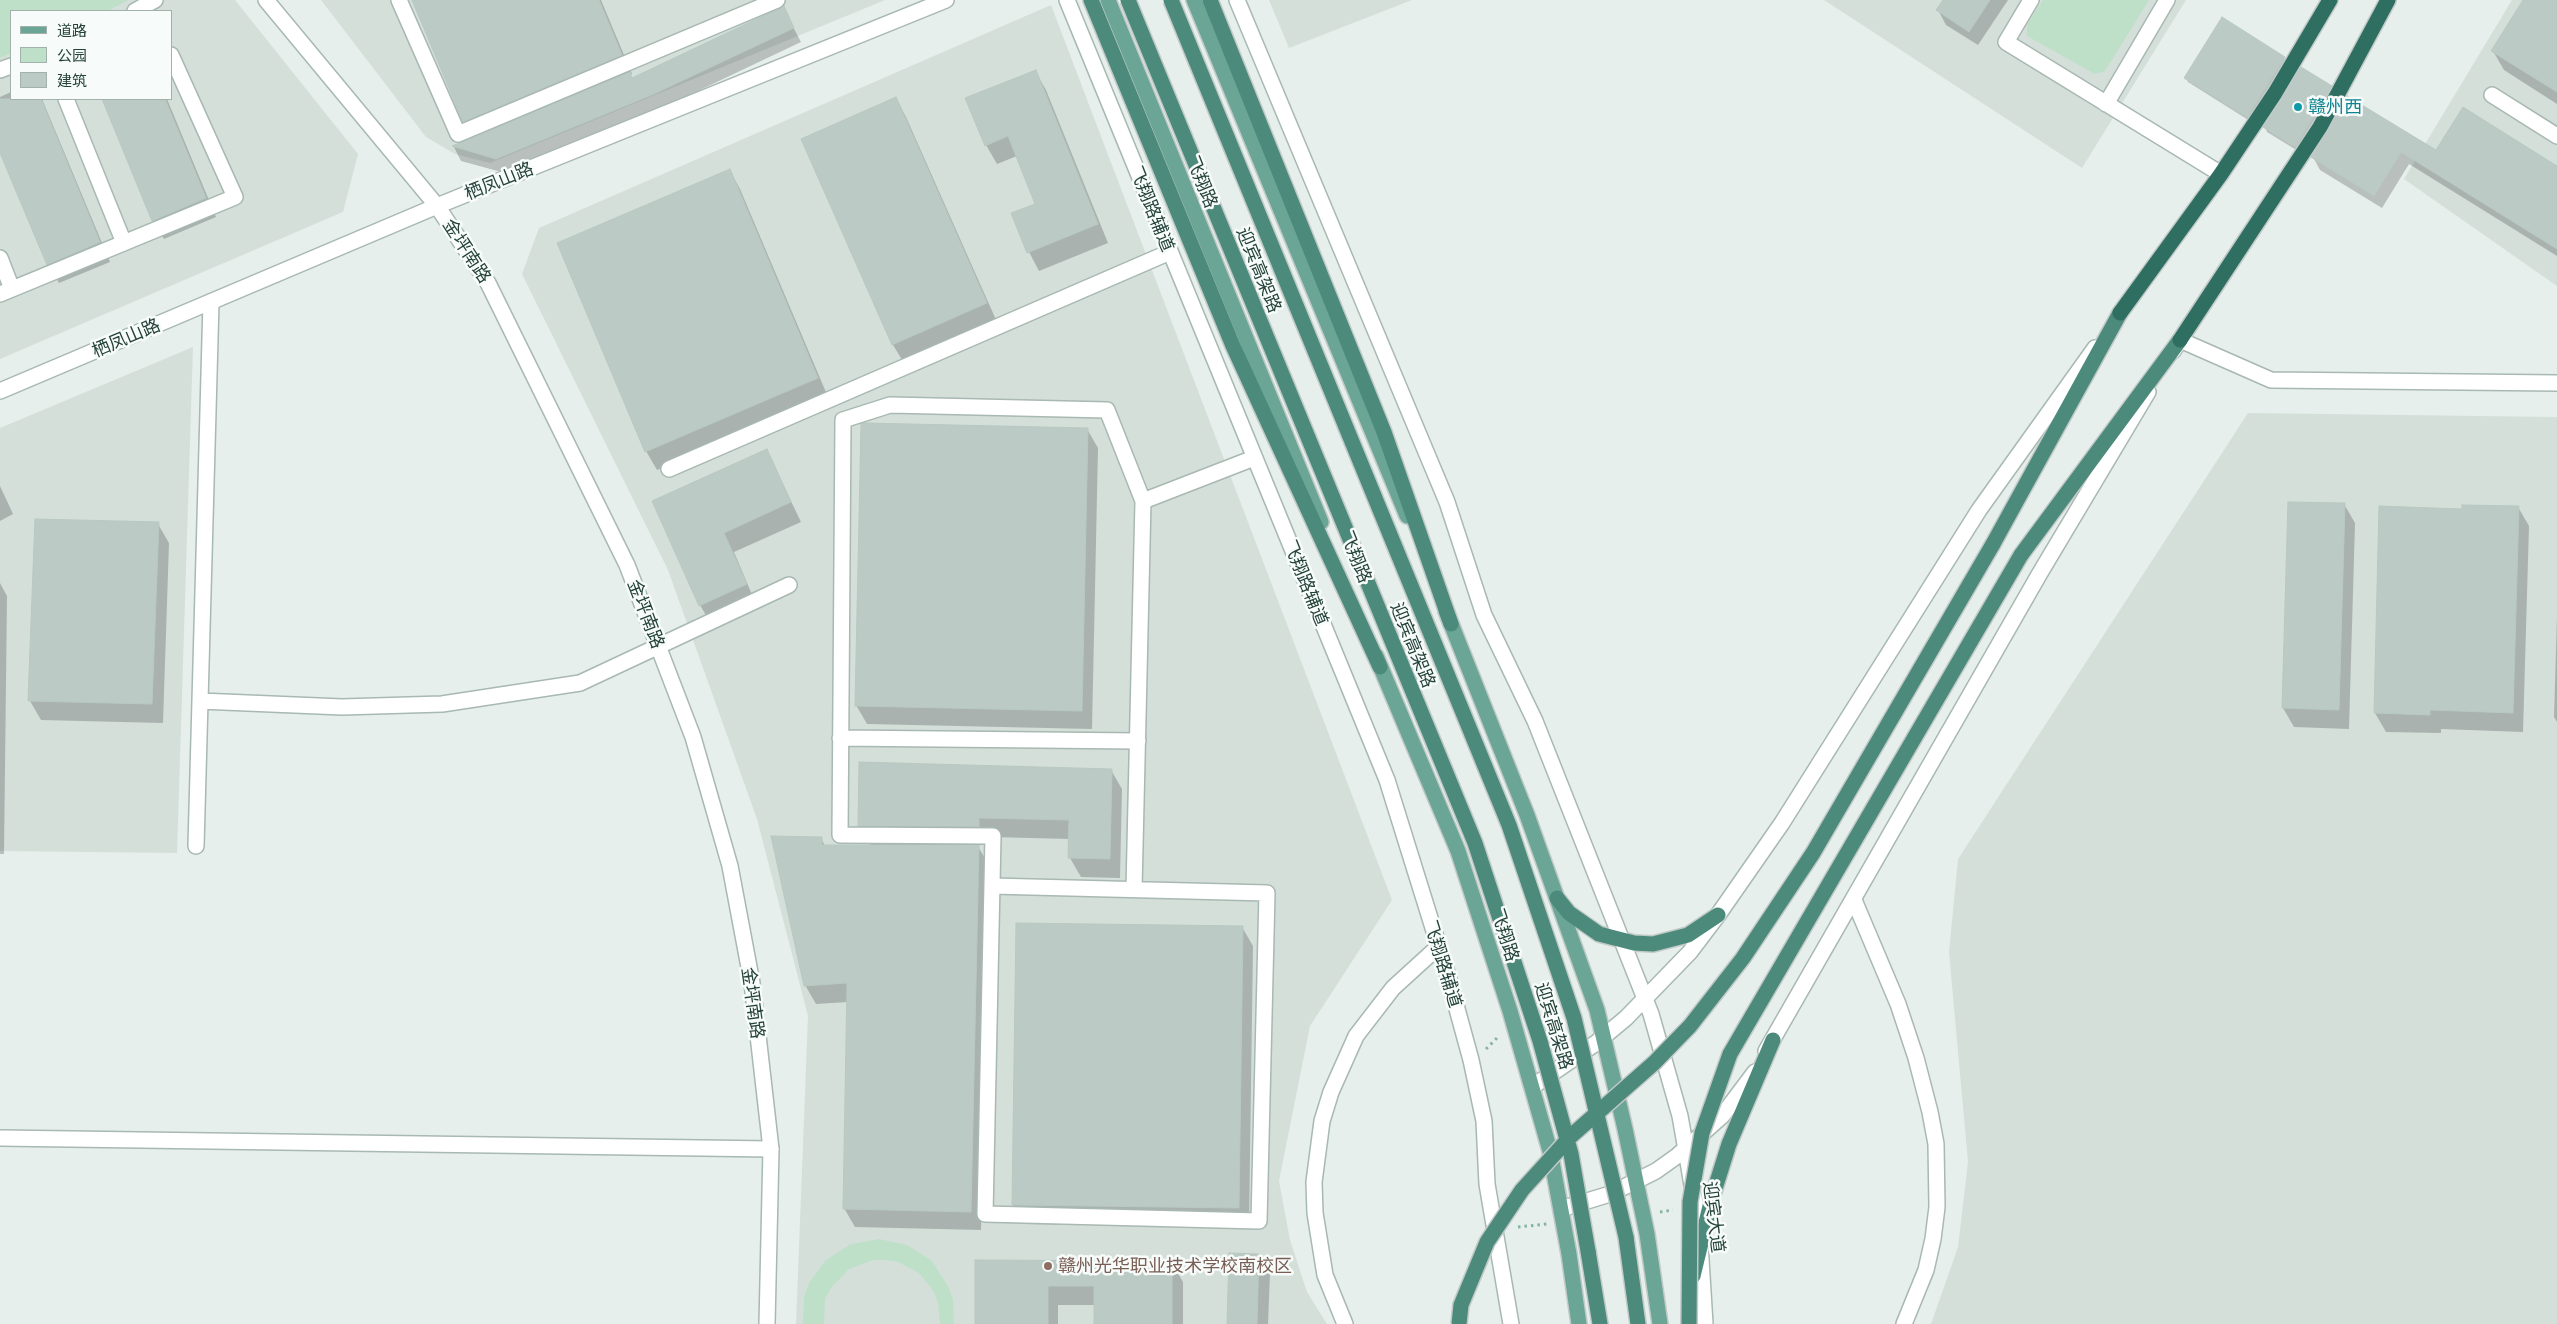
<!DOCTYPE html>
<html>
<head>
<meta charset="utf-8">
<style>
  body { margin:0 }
  #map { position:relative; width:2557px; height:1324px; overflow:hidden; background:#e6efeb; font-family:Barlow,"Noto Sans SC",sans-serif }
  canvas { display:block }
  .legend { position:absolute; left:10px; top:10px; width:162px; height:90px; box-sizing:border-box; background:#f7fbf9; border:1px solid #a3b1ad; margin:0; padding:6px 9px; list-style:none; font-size:15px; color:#24423a }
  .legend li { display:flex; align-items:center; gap:10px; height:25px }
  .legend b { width:25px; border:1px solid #a3b1ad }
</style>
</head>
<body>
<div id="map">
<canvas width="2557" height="1324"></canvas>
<ul class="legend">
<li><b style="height:6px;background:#6aa596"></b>道路</li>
<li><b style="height:14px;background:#bfe0c8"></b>公园</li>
<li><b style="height:14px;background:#bbcac4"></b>建筑</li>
</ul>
</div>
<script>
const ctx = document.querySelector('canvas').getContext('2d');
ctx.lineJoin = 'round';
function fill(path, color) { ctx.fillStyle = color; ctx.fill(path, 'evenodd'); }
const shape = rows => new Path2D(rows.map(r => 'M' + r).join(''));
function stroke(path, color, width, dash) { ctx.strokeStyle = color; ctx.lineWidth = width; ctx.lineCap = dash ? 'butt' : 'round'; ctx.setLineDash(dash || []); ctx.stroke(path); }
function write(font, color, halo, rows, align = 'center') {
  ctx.font = font + ' Barlow,"Noto Sans SC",sans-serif'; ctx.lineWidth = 5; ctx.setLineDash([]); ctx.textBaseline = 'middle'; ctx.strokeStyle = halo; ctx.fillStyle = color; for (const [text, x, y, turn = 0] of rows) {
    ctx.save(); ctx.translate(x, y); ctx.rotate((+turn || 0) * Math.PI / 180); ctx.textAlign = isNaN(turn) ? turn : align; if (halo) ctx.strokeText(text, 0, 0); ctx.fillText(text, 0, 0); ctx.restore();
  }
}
fill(shape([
  [0,0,235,0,358,154,343,212,0,359],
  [11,11,171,11,171,99,11,99],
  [321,0,885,0,490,163,455,154,426,137],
  [1269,0,1412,0,1289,48],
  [1824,0,2186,0,2082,168],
  [2512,0,2557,0,2557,286,2404,179],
  [1051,5,1392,900,1310,1026,1279,1181,1290,1240,1307,1292,1327,1324,796,1324,808,1016,757,819,668,570,522,274,539,228],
  [193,347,177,853,0,851,0,428],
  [2248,413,2557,417,2557,1324,1931,1324,1958,1247,1968,1162,1949,952,1958,859]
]), '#d4dfda');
fill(shape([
  [0,0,128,0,108,11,11,11,11,53,0,58],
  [2043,0,2149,0,2105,71,2095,74,2027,36,2027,25],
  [879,1239,907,1245,932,1261,948,1286,953,1299,954,1324,940,1324,938,1304,934,1292,919,1273,898,1262,885,1260,873,1260,849,1269,831,1288,825,1299,824,1324,803,1324,804,1297,809,1283,826,1260,851,1244]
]), '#bfe0c8');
fill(shape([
  [413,0,601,0,632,74,630,75,632,79,783,8,801,42,662,108,505,173,461,161,454,147,474,138,464,121],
  [1945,0,2008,0,1978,45,1946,25,1938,10],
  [2524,0,2557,0,2557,104,2504,70,2493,51],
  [2222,19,2284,58,2287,62,2250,121,2188,82,2186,78],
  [1035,71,1046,90,1108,243,1039,271,1029,252,1013,214,1037,204,1017,156,997,164,986,145],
  [2331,87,2333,91,2298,151,2267,132,2265,127],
  [11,92,11,99,42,99,110,262,59,283,48,264,0,150,0,97],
  [2348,97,2436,152,2557,167,2557,256,2409,164,2382,208,2320,170,2313,157],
  [896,98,906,117,997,322,904,363,893,345,803,140],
  [103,99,167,99,216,217,164,239,154,220],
  [730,171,740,189,828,397,657,470,646,451],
  [1087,429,1098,448,1092,729,867,724,856,705],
  [767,451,801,522,734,552,756,604,711,624,700,605,654,502],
  [0,486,13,514,0,521],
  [2344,504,2355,523,2349,729,2294,727,2283,708],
  [2518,507,2529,526,2523,732,2441,729,2441,733,2386,732,2375,713,2464,510],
  [158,524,169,543,163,723,41,720,30,701],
  [0,583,7,596,4,854,0,854],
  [2557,616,2557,722,2554,717],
  [1111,770,1122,789,1120,878,1081,877,1070,858,1070,839,990,837,989,845,977,845,989,865,981,1230,855,1227,844,1208,848,1002,816,1004,805,985,821,838,825,846,871,846,859,825],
  [1242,927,1253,946,1249,1227,1024,1224,1013,1205],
  [1259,1255,1270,1274,1268,1324,1229,1324],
  [977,1262,1172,1263,1183,1282,1183,1324,1095,1324,1096,1305,1058,1305,1058,1324,976,1324]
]), '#0003');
const building = shape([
  [412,0,599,0,622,55,463,122,412,0],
  [1943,0,1990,0,1969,32,1936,10,1943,0],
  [2523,0,2557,0,2557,92,2491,51,2523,0],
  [784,6,794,28,654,94,496,159,452,146,630,72,632,78,784,6],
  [2222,17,2285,57,2247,117,2184,78,2222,17],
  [2301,67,2332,86,2295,147,2263,127,2301,67],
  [1036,70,1098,224,1027,253,1011,213,1035,204,1008,136,985,146,965,98,1036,70],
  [2347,96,2436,150,2463,107,2557,166,2557,249,2401,152,2374,196,2311,157,2347,96],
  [896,97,987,303,892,345,801,139,896,97],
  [0,99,41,99,100,242,47,265,0,153,0,99],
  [102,99,165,99,206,198,152,221,102,99],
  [730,169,818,378,645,452,557,243,730,169],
  [864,423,1088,428,1082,711,855,706,861,424,864,423],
  [767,449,791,502,724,533,747,584,699,606,652,501,767,449],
  [2288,502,2345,503,2339,710,2282,708,2288,502],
  [2462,505,2519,506,2513,713,2430,710,2430,715,2374,713,2379,506,2462,509,2462,505],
  [35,519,159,522,152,704,28,701,35,519],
  [859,762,1112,769,1110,859,1068,858,1069,820,979,818,979,827,858,826,859,762],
  [771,836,822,837,822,845,979,845,971,1212,843,1209,847,983,804,986,771,836],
  [1016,923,1243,926,1239,1208,1012,1205,1016,923],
  [1229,1253,1259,1254,1257,1324,1227,1324,1229,1253],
  [975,1260,1172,1261,1172,1324,1094,1324,1094,1286,1048,1286,1048,1324,975,1324,975,1260]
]);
fill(building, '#bbcac4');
stroke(building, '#b8c9c2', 1);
const minor = shape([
  [399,0,458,134,777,0],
  [2031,0,2006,42,2221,174],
  [135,11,155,0],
  [0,70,11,66],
  [2492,95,2557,136],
  [66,99,124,243],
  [2106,104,2167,0],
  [0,258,12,289],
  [0,294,235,197,171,55],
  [669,469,1170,252],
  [1143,501,1254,458],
  [200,701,342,707,442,704,580,683,789,585],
  [840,738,1138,741],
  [196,846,211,302],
  [992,886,1267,893,1259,1221,985,1214,993,836,840,835,843,420,890,405,1107,410,1143,501,1134,889],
  [1854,900,1898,1004,1916,1058,1930,1112,1936,1144,1937,1207,1933,1239,1926,1270,1904,1324],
  [0,1138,771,1149],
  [1345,1324,1325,1275,1315,1213,1314,1182,1322,1121,1331,1092,1356,1036,1393,988,1438,947]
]);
const tertiary = shape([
  [266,0,437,206,488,283,627,565,693,737,730,866,752,983,771,1149,767,1324],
  [1067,0,1387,780,1448,976,1471,1060,1484,1121,1487,1184,1511,1324],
  [1237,0,1447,502,1484,615,1535,721,1651,1014,1680,1116,1686,1150,1699,1227,1705,1324],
  [2173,351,2180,340,2271,380,2557,383],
  [0,391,437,206,946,0],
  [1766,1051,2040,573,2148,392],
  [1532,1087,1596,1043,1626,1018,1690,952,1718,915,1782,823,1979,510,2095,348],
  [1561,1209,1610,1194,1656,1171,1677,1156,1722,1116,1755,1072]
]);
const primary = shape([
  [1108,0,1321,522],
  [1194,0,1407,516],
  [1446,611,1527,815,1597,1010,1625,1129,1647,1234,1660,1324],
  [1376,656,1458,851,1510,1011,1550,1151,1569,1254,1579,1324]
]);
const trunk = shape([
  [1091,0,1233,346,1380,667],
  [1210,0,1384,432,1451,624],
  [1993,544,2120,313],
  [2021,555,2180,340],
  [1557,898,1569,913,1599,934,1634,943,1653,944,1688,935,1718,915],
  [1626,1237,1638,1324],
  [1588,1251,1600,1324],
  [1693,1276,1712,1198,1729,1144,1773,1040]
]);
const motorway = shape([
  [2120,313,2221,174,2275,93,2330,0],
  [2180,340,2320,127,2388,0]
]);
stroke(minor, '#a8b8b2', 18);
stroke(tertiary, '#a8b8b2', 18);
stroke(primary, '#c2cac8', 18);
stroke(trunk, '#c2cac8', 18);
stroke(motorway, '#c2cac8', 18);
stroke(shape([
  [1486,1049,1499,1036],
  [1660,1212,1673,1210],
  [1518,1227,1547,1224]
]), '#86b3a5', 3, [2.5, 4]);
stroke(minor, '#fff', 15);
stroke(tertiary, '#fff', 15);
stroke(primary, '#6aa596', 15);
stroke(trunk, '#4c8a7c', 15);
stroke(motorway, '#2f6f62', 15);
const trunkBridge = shape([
  [1128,0,1475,843,1540,1041,1571,1154,1588,1251],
  [1171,0,1509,825,1574,1018,1626,1237],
  [1459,1324,1461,1305,1487,1242,1522,1190,1571,1136,1654,1063,1690,1026,1743,958,1813,853,1993,544],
  [1689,1324,1690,1202,1702,1133,1730,1054,2021,555]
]);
stroke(trunkBridge, '#c2cac8', 18, []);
stroke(trunkBridge, '#4c8a7c', 15);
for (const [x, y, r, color] of [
  [2298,107,5,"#0f9aa8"],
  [1048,1266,5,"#8d6e63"]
]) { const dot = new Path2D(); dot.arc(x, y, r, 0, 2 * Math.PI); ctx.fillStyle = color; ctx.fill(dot); stroke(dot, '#f7fbf9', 2); }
write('18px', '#0d838f', '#f7fbf9', [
  ["赣州西",2308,107]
], 'left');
write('18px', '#24423a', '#f7fbf9', [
  ["栖凤山路",499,181,-22],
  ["飞翔路",1202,182,68],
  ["飞翔路辅道",1152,209,68],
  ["金坪南路",467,251,57],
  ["迎宾高架路",1259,270,68],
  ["栖凤山路",126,338,-23],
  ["飞翔路",1356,557,68],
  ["飞翔路辅道",1306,583,68],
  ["金坪南路",646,614,69],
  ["迎宾高架路",1413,645,68],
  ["飞翔路",1505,935,72],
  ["飞翔路辅道",1443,964,73],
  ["金坪南路",753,1003,82],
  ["迎宾高架路",1554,1026,73],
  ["迎宾大道",1714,1217,83]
]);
write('18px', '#785e54', '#f7fbf9', [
  ["赣州光华职业技术学校南校区",1058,1266]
], 'left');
</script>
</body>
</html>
